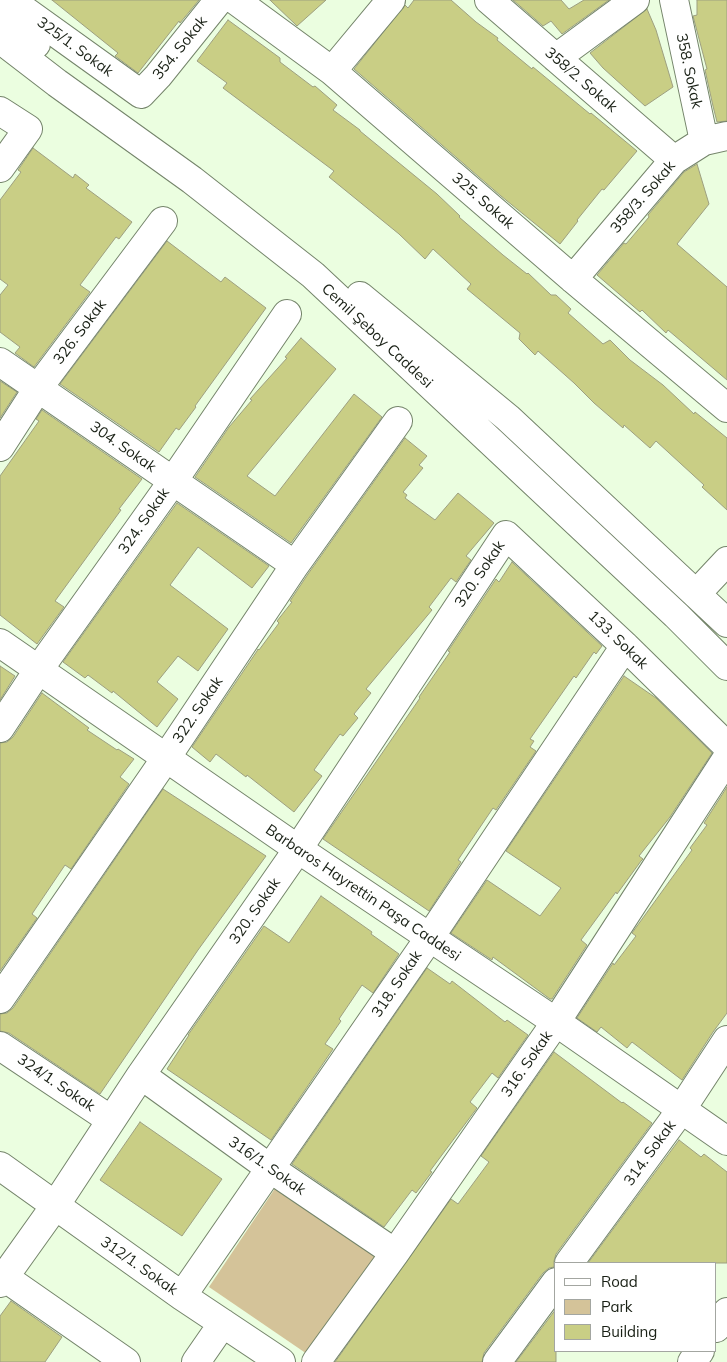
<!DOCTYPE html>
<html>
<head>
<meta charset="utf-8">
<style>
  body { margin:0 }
  #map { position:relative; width:727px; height:1362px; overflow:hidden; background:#ebfee0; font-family:Mulish,sans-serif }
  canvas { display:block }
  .legend { position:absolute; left:554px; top:1262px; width:162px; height:90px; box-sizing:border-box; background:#fff; border:1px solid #a3a6a1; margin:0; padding:6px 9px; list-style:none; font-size:15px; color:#192015 }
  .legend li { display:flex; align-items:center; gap:10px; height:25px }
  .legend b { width:25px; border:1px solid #a3a6a1 }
</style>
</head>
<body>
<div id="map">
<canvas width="727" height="1362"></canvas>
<ul class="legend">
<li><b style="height:6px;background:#fff"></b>Road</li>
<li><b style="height:14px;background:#d4c399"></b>Park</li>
<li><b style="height:14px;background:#c9ce85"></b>Building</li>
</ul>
</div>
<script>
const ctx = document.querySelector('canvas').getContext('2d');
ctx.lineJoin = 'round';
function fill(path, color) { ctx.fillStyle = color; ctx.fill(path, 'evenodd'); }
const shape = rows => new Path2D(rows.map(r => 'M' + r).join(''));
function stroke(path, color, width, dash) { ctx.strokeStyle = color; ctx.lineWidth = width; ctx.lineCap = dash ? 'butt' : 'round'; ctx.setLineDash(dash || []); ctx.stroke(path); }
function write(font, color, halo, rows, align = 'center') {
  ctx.font = font + ' Mulish,sans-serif'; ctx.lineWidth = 4; ctx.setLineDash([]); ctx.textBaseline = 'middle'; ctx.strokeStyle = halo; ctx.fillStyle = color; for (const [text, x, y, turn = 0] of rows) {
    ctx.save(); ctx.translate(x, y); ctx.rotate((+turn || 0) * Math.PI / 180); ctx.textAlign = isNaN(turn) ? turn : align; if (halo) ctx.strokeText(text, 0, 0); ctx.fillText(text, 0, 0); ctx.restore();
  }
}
fill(shape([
  [276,1187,376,1254,310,1356,209,1287]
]), '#d4c399');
const building = shape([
  [52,0,199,0,180,23,179,21,138,73,115,56,118,53,52,0],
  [270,0,326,0,297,26,270,0],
  [414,0,451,0,476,22,498,38,497,40,532,69,533,67,590,114,591,113,637,151,604,190,602,189,577,220,578,221,560,244,501,196,354,69,405,5,408,8,414,0],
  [513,0,561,0,569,9,584,0,609,0,562,34,551,21,543,26,513,0],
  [697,0,727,0,727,121,717,122,713,106,705,70,707,69,693,16,697,15,697,0],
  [647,9,656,30,673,87,645,106,603,68,590,53,647,9],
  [228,20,280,58,280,62,313,87,315,86,337,105,333,110,360,130,360,131,437,194,460,216,459,217,503,255,527,274,528,273,551,295,556,295,571,309,568,313,603,344,610,340,630,360,663,385,694,414,695,412,727,438,727,510,702,487,704,485,656,441,650,448,624,425,623,428,594,403,574,383,538,351,535,355,519,339,520,333,467,289,471,284,433,249,425,259,399,234,329,177,334,171,223,88,227,83,197,61,228,20],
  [33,148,73,178,75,174,89,185,86,188,132,222,119,239,116,237,80,285,90,292,34,367,15,353,20,347,0,332,0,295,8,285,0,279,0,200,21,172,18,170,33,148],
  [697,164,709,204,677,244,727,287,727,380,668,330,666,333,642,310,640,312,597,275,624,243,626,244,649,217,648,215,684,172,697,164],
  [167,241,221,282,225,277,266,308,195,406,196,407,179,430,176,428,159,452,60,384,167,241],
  [301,338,336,369,247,476,275,496,354,394,382,417,291,543,195,477,229,427,252,400,250,399,287,358,285,357,301,338],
  [0,381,17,392,0,418,0,381],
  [42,410,142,479,119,509,121,510,55,601,64,607,37,644,0,615,0,476,39,421,36,419,42,410],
  [405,438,427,456,419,465,423,468,403,492,407,495,405,498,435,520,458,493,494,523,466,556,471,560,456,582,451,578,429,607,432,610,366,689,371,693,354,714,358,718,343,736,340,734,314,770,322,776,294,812,247,775,246,777,216,754,210,762,192,747,257,651,258,649,259,650,279,623,277,621,292,602,290,601,308,574,405,438],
  [177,503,269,566,252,588,198,547,170,585,228,629,198,671,178,656,157,682,178,699,157,727,113,691,112,693,88,675,85,678,63,662,177,503],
  [512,562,602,646,596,654,594,652,576,678,574,676,530,739,534,741,530,747,536,751,496,810,493,808,458,860,461,862,429,911,323,839,420,698,419,697,450,652,448,651,496,579,499,582,512,562],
  [0,666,15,676,0,700,0,666],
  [624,676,656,698,712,753,670,817,639,856,643,859,641,861,617,894,616,892,581,940,587,945,552,999,550,999,493,957,492,960,451,933,487,880,540,916,561,888,506,851,624,676],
  [42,693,89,728,87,730,117,750,118,749,134,759,120,777,129,784,71,869,65,865,32,914,37,918,0,971,0,743,7,742,13,737,42,693],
  [727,787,727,1013,713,1032,682,1080,632,1042,627,1048,601,1027,597,1032,577,1018,613,963,614,965,636,936,632,933,692,850,690,848,707,825,704,823,727,787],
  [163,789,266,856,198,950,100,1094,9,1033,0,1031,0,1014,7,1013,13,1008,163,789],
  [321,896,372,932,371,934,399,954,373,993,362,985,339,1019,341,1021,325,1044,333,1049,271,1140,167,1069,189,1035,188,1035,264,926,289,943,321,896],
  [427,968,450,984,452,981,505,1022,507,1020,528,1035,498,1078,492,1073,470,1102,477,1108,430,1171,432,1172,416,1193,412,1190,384,1227,292,1164,427,968],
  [554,1052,622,1103,623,1102,652,1123,556,1254,554,1261,554,1267,549,1268,543,1273,484,1353,482,1362,335,1362,451,1199,458,1204,489,1162,481,1156,554,1052],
  [140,1122,222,1179,182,1236,100,1180,140,1122],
  [679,1140,701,1157,704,1154,727,1172,727,1263,588,1263,679,1140],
  [11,1301,62,1337,45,1362,0,1362,0,1316,11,1301],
  [556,1309,556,1362,516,1362,556,1309]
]);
fill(building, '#c9ce85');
stroke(building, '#9d9f80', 1);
const minor = shape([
  [10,0,141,94,158,76,219,0],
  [235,0,332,71,573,279,727,408],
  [489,0,674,160],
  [674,0,704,141],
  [556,58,635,0],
  [332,71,391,0],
  [0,111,28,129,0,168],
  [573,279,674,160,704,141,727,136],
  [0,362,295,565],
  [0,447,38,388,163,221],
  [697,593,727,561],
  [0,728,39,669,173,481,287,314],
  [0,999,166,758,295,565,398,421],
  [0,1046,111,1120],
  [141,1075,271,1169,395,1253],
  [0,1166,182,1296,281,1362],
  [569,1263,681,1110,727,1040],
  [4,1277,126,1362],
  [0,1283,55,1206,141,1075,298,849,506,535,625,646,727,746],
  [182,1296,430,937,625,646],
  [716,1328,727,1312],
  [196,1362,223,1323],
  [316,1362,395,1253,556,1022,727,758],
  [497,1362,556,1282],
  [692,1362,700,1351]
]);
const major = shape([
  [0,15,36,44],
  [0,39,57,83,192,180,313,275,676,615,727,666],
  [360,296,508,418,727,623],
  [0,643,298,849,556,1022,727,1141]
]);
stroke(minor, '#74846a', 30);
stroke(major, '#74846a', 30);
stroke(minor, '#fff', 28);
stroke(major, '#fff', 28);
write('15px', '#192015', '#fff', [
  ["325/1. Sokak",75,47,36],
  ["354. Sokak",180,48,-51],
  ["358. Sokak",689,71,78],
  ["358/2. Sokak",581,80,41],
  ["358/3. Sokak",643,197,-49],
  ["325. Sokak",483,201,41],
  ["326. Sokak",80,332,-53],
  ["Cemil Şeboy Caddesi",377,336,43],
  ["304. Sokak",123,447,35],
  ["324. Sokak",144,521,-55],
  ["320. Sokak",480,574,-56],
  ["133. Sokak",618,640,44],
  ["322. Sokak",198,710,-56],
  ["Barbaros Hayrettin Paşa Caddesi",363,893,34],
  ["320. Sokak",255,911,-55],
  ["318. Sokak",397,984,-56],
  ["316. Sokak",527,1064,-55],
  ["324/1. Sokak",56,1083,34],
  ["314. Sokak",650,1153,-54],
  ["316/1. Sokak",267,1166,35],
  ["312/1. Sokak",139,1266,35]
]);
</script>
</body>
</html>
